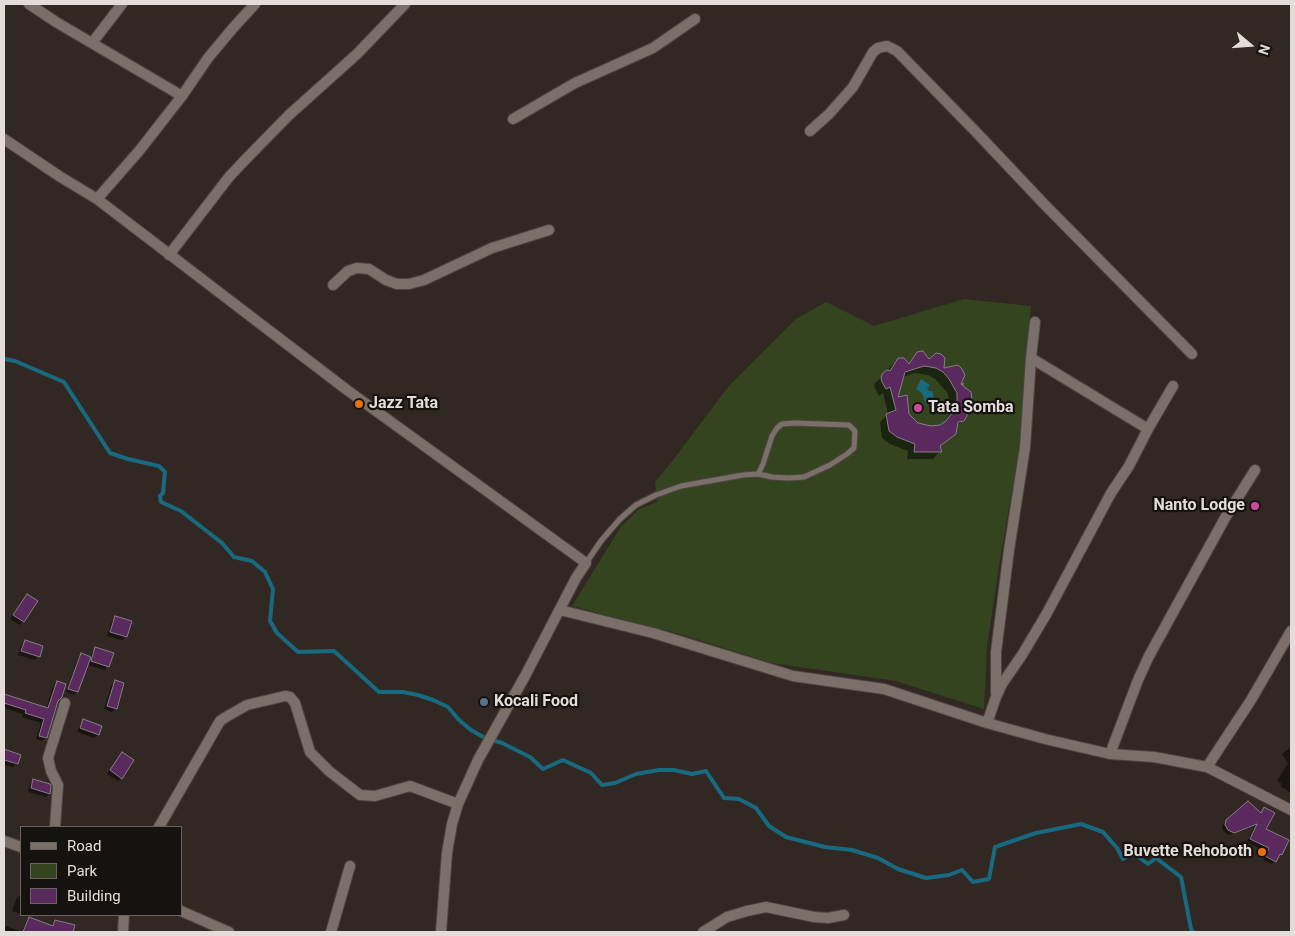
<!DOCTYPE html>
<html>
<head>
<meta charset="utf-8">
<style>
  body { margin:0 }
  #map { position:relative; width:1295px; height:936px; overflow:hidden; background:#322823; font-family:Roboto,sans-serif }
  canvas { display:block }
  .frame { position:absolute; inset:0; border:5px solid #e3dcd9; pointer-events:none }
  .legend { position:absolute; left:20px; top:826px; width:162px; height:90px; box-sizing:border-box; background:#161210; border:1px solid #686360; margin:0; padding:6px 9px; list-style:none; font-size:15px; color:#e3dcd9 }
  .legend li { display:flex; align-items:center; gap:10px; height:25px }
  .legend b { width:25px; border:1px solid #686360 }
  .north { position:absolute; left:1225px; top:20px; width:50px; height:50px; -webkit-text-stroke:4px #161210; paint-order:stroke; rotate:108deg; font-size:14px; font-weight:700; line-height:20px; text-align:center; color:#e3dcd9 }
  .north::after { content:''; display:block; margin:auto; width:18px; height:22px; background:#e3dcd9; clip-path:polygon(50% 0,100% 100%,50% 72%,0 100%) }
</style>
</head>
<body>
<div id="map">
<canvas width="1295" height="936"></canvas>
<div class="frame"></div>
<ul class="legend">
<li><b style="height:6px;background:#7a6f69"></b>Road</li>
<li><b style="height:14px;background:#33441e"></b>Park</li>
<li><b style="height:14px;background:#5a2a5e"></b>Building</li>
</ul>
<div class="north">N</div>
</div>
<script>
const ctx = document.querySelector('canvas').getContext('2d');
ctx.lineJoin = 'round';
function fill(path, color) { ctx.fillStyle = color; ctx.fill(path, 'evenodd'); }
const shape = rows => new Path2D(rows.map(r => 'M' + r).join(''));
function stroke(path, color, width, dash) { ctx.strokeStyle = color; ctx.lineWidth = width; ctx.lineCap = dash ? 'butt' : 'round'; ctx.setLineDash(dash || []); ctx.stroke(path); }
function write(font, color, halo, rows, align = 'center') {
  ctx.font = font + ' Roboto,sans-serif'; ctx.lineWidth = 4.5; ctx.setLineDash([]); ctx.textBaseline = 'middle'; ctx.strokeStyle = halo; ctx.fillStyle = color; for (const [text, x, y, turn = 0] of rows) {
    ctx.save(); ctx.translate(x, y); ctx.rotate((+turn || 0) * Math.PI / 180); ctx.textAlign = isNaN(turn) ? turn : align; if (halo) ctx.strokeText(text, 0, 0); ctx.fillText(text, 0, 0); ctx.restore();
  }
}
fill(shape([
  [964,299,1031,306,1018,455,999,566,987,646,984,709,896,681,772,663,680,634,572,606,620,528,638,510,657,502,655,482,670,464,728,387,796,319,826,302,874,326]
]), '#33441e');
fill(shape([
  [921,379,930,385,927,388,929,391,932,391,935,401,926,405,922,393,916,389]
]), '#176a80');
fill(shape([
  [918,353,943,370,959,384,964,405,963,420,955,427,954,434,939,447,940,451,933,459,907,459,908,451,890,444,882,438,880,422,888,414,883,393,879,396,874,386,875,383,888,371,890,367,898,359,908,364],
  [915,373,928,375,935,379,947,392,950,401,950,410,948,417,942,426,931,428,917,424,908,415,896,399,902,377],
  [27,596,36,602,20,625,10,619],
  [116,617,126,637,122,640,107,636,112,621],
  [25,642,39,656,35,660,18,655,21,645],
  [96,648,108,666,105,670,87,665,77,692,74,695,66,692,78,658,82,654,90,658,92,652],
  [115,682,116,708,112,712,104,709,111,686],
  [57,683,57,700,46,738,42,741,36,739,41,723,22,717,23,714,4,708,4,693,8,695,7,696,46,708,53,687],
  [83,721,100,727,98,735,94,738,77,732,80,725],
  [1291,747,1291,793,1280,786,1282,784,1277,781,1288,763,1282,754],
  [4,751,19,755,17,764,13,767,4,765],
  [119,757,121,778,118,781,107,774],
  [34,781,49,794,46,797,28,792,30,784],
  [1265,809,1265,829,1281,854,1272,864,1263,860,1267,852,1247,842,1255,826,1229,835,1225,833,1222,829,1223,824,1227,820,1260,814],
  [19,896,21,896,21,914,12,911,16,899],
  [29,918,52,927,53,924,55,921,73,925,71,932,4,932,4,925,22,932,26,921]
]), '#0007');
stroke(shape([
  [4,359,15,361,64,382,110,453,128,459,159,466,165,472,163,493,160,496,161,502,181,511,222,543,234,557,252,561,265,572,273,589,270,621,277,633,298,652,334,651,379,692,403,692,418,695,433,700,448,707,459,720,471,730,485,738,502,743,530,757,543,769,563,760,591,773,602,785,615,783,636,774,659,770,674,770,692,774,706,771,724,798,739,799,756,808,769,826,786,837,825,847,852,850,878,858,898,869,926,878,949,875,962,870,973,882,989,879,995,847,1036,833,1081,824,1103,832,1117,848,1123,859,1133,853,1148,864,1156,858,1181,877,1191,929,1193,932]
]), '#176a80', 4);
const building = shape([
  [923,351,929,359,936,353,941,354,945,358,944,368,958,365,962,369,965,375,961,384,962,385,963,383,963,386,971,392,972,399,966,404,967,416,964,421,958,422,956,434,940,446,942,452,914,452,915,444,897,437,889,431,886,414,896,410,890,387,886,389,882,382,881,378,882,374,887,370,890,371,898,358,904,358,909,364,917,352,923,351],
  [924,366,936,368,943,372,949,379,957,393,957,402,955,409,946,421,940,425,931,426,918,423,909,414,907,395,898,397,905,372,924,366],
  [27,594,38,601,24,622,13,615,27,594],
  [115,616,132,621,127,637,110,632,115,616],
  [25,640,43,646,40,657,21,651,25,640],
  [95,647,114,653,109,667,91,661,95,647],
  [81,653,91,657,78,692,68,689,81,653],
  [115,680,124,683,117,709,107,706,115,680],
  [57,681,66,684,62,697,58,701,47,738,39,736,44,719,25,713,26,710,4,703,4,694,48,708,57,681],
  [83,719,102,726,99,735,80,728,83,719],
  [4,749,21,755,18,764,4,760,4,749],
  [122,752,134,760,122,779,110,770,122,752],
  [33,779,50,784,51,786,50,794,31,788,33,779],
  [1248,801,1261,813,1264,807,1275,813,1266,829,1289,840,1282,855,1280,854,1276,862,1265,856,1269,848,1250,839,1257,824,1234,833,1228,830,1225,825,1226,820,1248,801],
  [29,917,53,926,55,920,75,925,73,932,23,932,29,917]
]);
fill(building, '#5a2a5e');
stroke(building, '#877e87', 1);
const service = shape([
  [586,563,601,541,620,519,636,505,656,495,681,486,743,475,758,474,772,477,789,478,804,477,830,465,847,454,854,448,855,431,849,425,794,423,782,424,777,428,772,436,763,464,758,474]
]);
const minor = shape([
  [29,4,56,22,182,96],
  [92,43,122,4],
  [513,119,575,83,653,48,695,19],
  [810,131,829,114,853,87,873,52,878,48,887,46,897,51,976,132,1045,205,1192,354],
  [4,139,59,176,97,199,347,390,586,563,576,578,525,676,478,760,458,804,452,824,447,853,441,932],
  [97,199,139,151,182,96,208,58,233,28,255,4],
  [169,255,229,177,244,161,289,115,357,54,405,4],
  [333,285,348,271,357,268,369,269,386,280,397,284,409,284,424,280,492,248,549,230],
  [1031,358,1148,429],
  [560,610,653,633,793,676,884,689,987,723,1045,739,1110,754,1154,757,1207,767,1291,810],
  [996,693,996,652,1009,550,1025,447,1031,358,1035,322],
  [987,723,996,697,1002,684,1022,655,1047,613,1111,493,1129,466,1148,429,1173,386],
  [1110,754,1138,680,1149,656,1225,518,1255,470],
  [1207,767,1251,700,1291,631],
  [55,827,58,785,51,771,48,758,65,703],
  [159,827,220,721,226,717,247,705,285,696,290,697,295,703,310,752,329,771,360,795,375,796,410,786,458,804],
  [4,841,21,847],
  [181,911,229,932],
  [123,932,124,915],
  [331,932,350,866],
  [703,932,727,917,747,911,766,907,814,917,828,918,844,915]
]);
stroke(service, '#4e4641', 7);
stroke(minor, '#4e4641', 12);
stroke(service, '#7a6f69', 5);
stroke(minor, '#7a6f69', 10);
for (const [x, y, r, color] of [
  [359,404,5,"#e8710a"],
  [918,408,5,"#d1479c"],
  [1255,506,5,"#d1479c"],
  [484,702,5,"#5c6f8a"],
  [1262,852,5,"#e8710a"]
]) { const dot = new Path2D(); dot.arc(x, y, r, 0, 2 * Math.PI); ctx.fillStyle = color; ctx.fill(dot); stroke(dot, '#161210', 2); }
write('bold 16px', '#e3dcd9', '#161210', [
  ["Jazz Tata",369,404],
  ["Tata Somba",928,408],
  ["Nanto Lodge",1245,506,"right"],
  ["Kocali Food",494,702],
  ["Buvette Rehoboth",1252,852,"right"]
], 'left');
</script>
</body>
</html>
